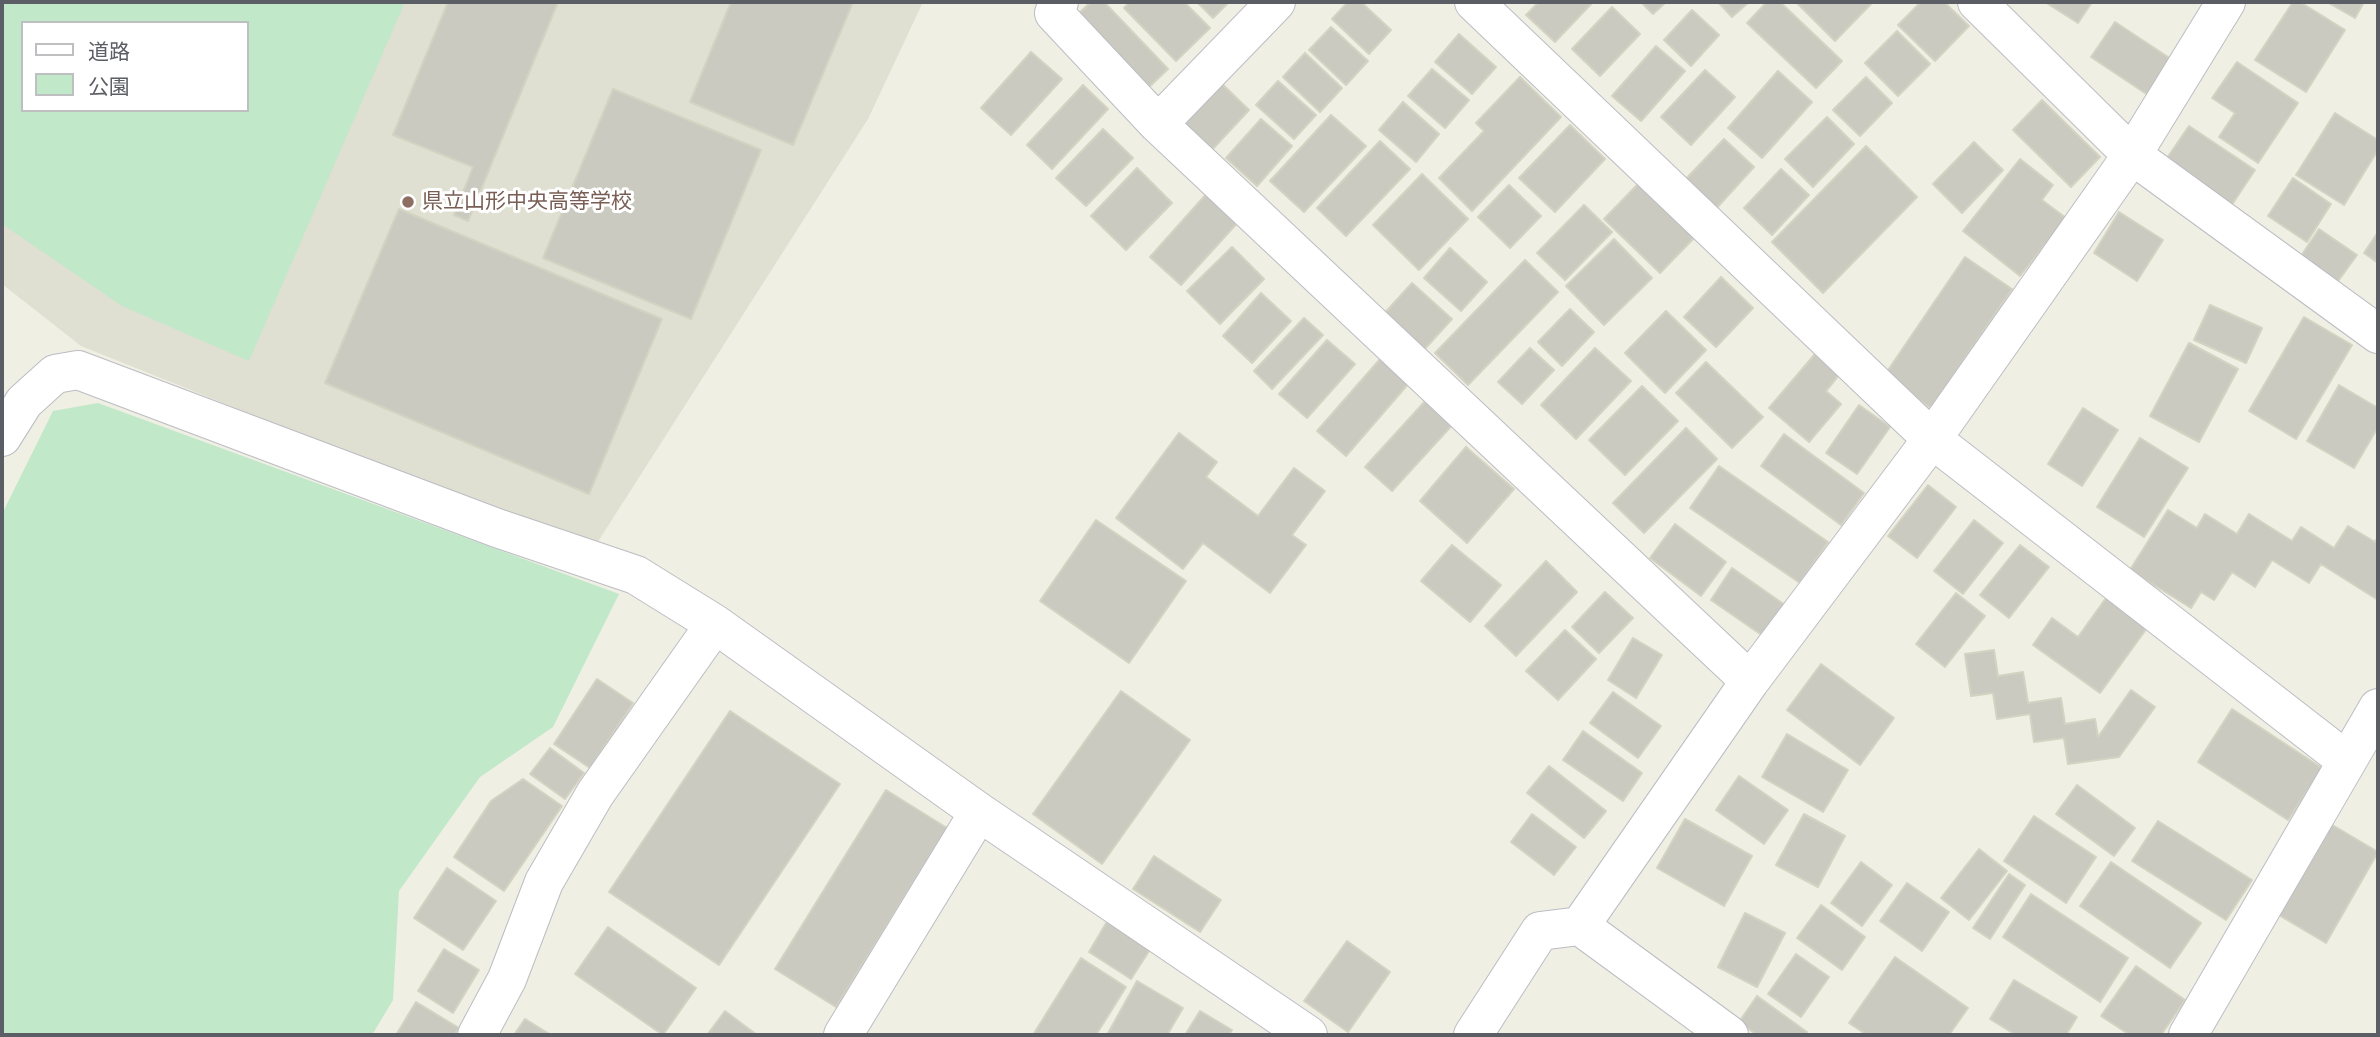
<!DOCTYPE html>
<html>
<head>
<meta charset="utf-8">
<style>
  body { margin:0 }
  #map { position:relative; width:2380px; height:1037px; overflow:hidden; background:#efefe4; font-family:Raleway,"Noto Sans JP",sans-serif }
  canvas { display:block }
  .frame { position:absolute; inset:0; border:4px solid #5c5e65; pointer-events:none }
  .legend { position:absolute; left:21px; top:21px; width:228px; height:91px; box-sizing:border-box; background:#fff; border:2px solid #bebfc1; margin:0; padding:9px 12px; list-style:none; font-size:21px; color:#5c5e65 }
  .legend li { display:flex; align-items:center; gap:14px; height:35px }
  .legend b { width:35px; border:2px solid #bebfc1 }
</style>
</head>
<body>
<div id="map">
<canvas width="2380" height="1037"></canvas>
<div class="frame"></div>
<ul class="legend">
<li><b style="height:9px;background:#fff"></b>道路</li>
<li><b style="height:19px;background:#c0e8c9"></b>公園</li>
</ul>
</div>
<script>
const ctx = document.querySelector('canvas').getContext('2d');
ctx.lineJoin = 'round';
function fill(path, color) { ctx.fillStyle = color; ctx.fill(path, 'evenodd'); }
const shape = rows => new Path2D(rows.map(r => 'M' + r).join(''));
function stroke(path, color, width, dash) { ctx.strokeStyle = color; ctx.lineWidth = width; ctx.lineCap = dash ? 'butt' : 'round'; ctx.setLineDash(dash || []); ctx.stroke(path); }
function write(font, color, halo, rows, align = 'center') {
  ctx.font = font + ' Raleway,"Noto Sans JP",sans-serif'; ctx.lineWidth = 6; ctx.setLineDash([]); ctx.textBaseline = 'middle'; ctx.strokeStyle = halo; ctx.fillStyle = color; for (const [text, x, y, turn = 0] of rows) {
    ctx.save(); ctx.translate(x, y); ctx.rotate((+turn || 0) * Math.PI / 180); ctx.textAlign = isNaN(turn) ? turn : align; if (halo) ctx.strokeText(text, 0, 0); ctx.fillText(text, 0, 0); ctx.restore();
  }
}
fill(shape([
  [2,2,923,2,868,119,592,551,81,346,2,284],
  [23,23,247,23,247,110,23,110]
]), '#dfdfd2');
fill(shape([
  [2,2,405,2,249,361,122,306,2,224],
  [23,23,247,23,247,110,23,110],
  [98,403,619,594,553,727,480,777,399,891,393,1000,372,1035,2,1035,2,514,53,411]
]), '#c0e8c9');
const building = shape([
  [448,2,558,2,468,221,454,215,473,167,393,135,448,2],
  [731,2,853,2,793,145,690,102,731,2],
  [1091,2,1104,2,1168,69,1147,89,1077,15,1091,2],
  [1130,2,1184,2,1210,28,1176,61,1124,8,1130,2],
  [1197,2,1229,2,1213,18,1197,2],
  [1348,2,1361,2,1391,30,1369,54,1332,19,1348,2],
  [1539,2,1593,2,1555,42,1526,15,1539,2],
  [1641,2,1666,2,1653,14,1641,2],
  [1718,2,1749,2,1732,17,1718,2],
  [1767,2,1780,2,1842,61,1816,88,1747,23,1767,2],
  [1796,2,1869,2,1871,4,1835,41,1796,2],
  [1921,2,1944,2,1969,26,1935,61,1898,25,1921,2],
  [2045,2,2092,2,2078,23,2045,2],
  [2293,2,2300,2,2345,30,2306,92,2255,60,2293,2],
  [2327,2,2364,2,2355,18,2327,2],
  [1612,7,1640,34,1600,76,1572,49,1612,7],
  [1692,10,1719,35,1691,66,1664,40,1692,10],
  [2115,22,2171,59,2148,95,2091,57,2115,22],
  [1331,27,1368,61,1346,85,1309,50,1331,27],
  [1897,31,1930,64,1898,96,1865,63,1897,31],
  [1459,34,1496,67,1472,94,1435,62,1459,34],
  [1656,46,1685,71,1641,121,1612,96,1656,46],
  [1031,52,1062,79,1011,135,981,108,1031,52],
  [1305,53,1342,88,1320,112,1283,77,1305,53],
  [2237,62,2298,103,2258,163,2219,137,2235,113,2212,98,2237,62],
  [1432,69,1469,100,1445,128,1408,96,1432,69],
  [1705,70,1735,97,1691,145,1661,117,1705,70],
  [1778,71,1812,102,1762,158,1728,128,1778,71],
  [1520,77,1561,117,1472,211,1439,178,1484,131,1476,123,1520,77],
  [1866,77,1892,103,1860,136,1833,110,1866,77],
  [1219,81,1249,110,1210,152,1180,123,1219,81],
  [1278,81,1316,115,1294,139,1256,105,1278,81],
  [1083,85,1108,109,1052,169,1027,145,1083,85],
  [613,89,761,150,691,319,543,258,613,89],
  [2042,100,2100,157,2071,187,2013,130,2042,100],
  [1403,102,1439,134,1416,162,1379,130,1403,102],
  [2335,113,2378,140,2378,150,2344,205,2296,175,2335,113],
  [1331,115,1366,146,1304,212,1270,181,1331,115],
  [1827,117,1854,144,1813,187,1785,159,1827,117],
  [1261,119,1292,146,1257,186,1226,158,1261,119],
  [1570,125,1605,159,1555,212,1519,178,1570,125],
  [2189,126,2255,170,2231,206,2165,161,2189,126],
  [1103,129,1133,158,1086,206,1056,178,1103,129],
  [1724,139,1754,167,1713,212,1682,183,1724,139],
  [1380,141,1410,169,1346,236,1317,208,1380,141],
  [1974,142,2003,170,1962,213,1933,184,1974,142],
  [1866,146,1917,197,1823,293,1772,242,1866,146],
  [2020,159,2053,185,2042,200,2066,218,2020,276,1963,231,2020,159],
  [1137,168,1172,203,1126,250,1091,216,1137,168],
  [1781,169,1809,195,1772,235,1744,208,1781,169],
  [1422,174,1468,219,1419,270,1373,225,1422,174],
  [2293,178,2331,204,2307,242,2268,216,2293,178],
  [1640,182,1696,236,1660,273,1604,219,1640,182],
  [1509,185,1541,216,1510,248,1478,217,1509,185],
  [1209,191,1240,220,1181,285,1150,257,1209,191],
  [1584,205,1612,232,1565,280,1537,253,1584,205],
  [399,209,662,319,589,494,325,383,399,209],
  [2119,212,2163,240,2137,281,2094,253,2119,212],
  [2319,229,2357,255,2336,284,2299,259,2319,229],
  [2378,232,2378,263,2364,253,2378,232],
  [1614,239,1652,278,1604,325,1566,286,1614,239],
  [1232,247,1264,279,1220,324,1187,291,1232,247],
  [1450,248,1487,282,1461,311,1424,278,1450,248],
  [1965,257,2012,289,1931,408,1884,376,1965,257],
  [1525,260,1558,292,1468,385,1435,353,1525,260],
  [1721,277,1753,308,1716,347,1684,317,1721,277],
  [1412,283,1452,319,1422,352,1382,316,1412,283],
  [1261,293,1291,321,1252,363,1223,336,1261,293],
  [2210,305,2262,328,2246,363,2194,340,2210,305],
  [1570,309,1594,332,1562,366,1538,342,1570,309],
  [1666,311,1706,350,1665,393,1625,353,1666,311],
  [2304,317,2352,345,2296,439,2249,411,2304,317],
  [1304,318,1323,335,1272,389,1254,371,1304,318],
  [1327,340,1355,364,1307,418,1279,394,1327,340],
  [2189,343,2238,369,2199,442,2150,416,2189,343],
  [1530,348,1554,370,1522,404,1498,382,1530,348],
  [1595,348,1631,381,1576,439,1541,405,1595,348],
  [1815,354,1839,375,1826,391,1841,404,1809,442,1769,408,1815,354],
  [1381,358,1409,383,1346,456,1317,431,1381,358],
  [1706,362,1763,417,1732,448,1676,393,1706,362],
  [2339,385,2378,408,2378,427,2354,468,2307,441,2339,385],
  [1642,386,1678,421,1625,475,1589,440,1642,386],
  [1428,398,1455,422,1392,491,1365,467,1428,398],
  [1859,405,1890,427,1857,474,1826,453,1859,405],
  [2083,408,2118,430,2082,486,2048,464,2083,408],
  [1686,428,1717,459,1644,533,1613,503,1686,428],
  [1179,433,1217,462,1206,477,1258,516,1294,468,1325,491,1292,535,1306,545,1270,593,1203,543,1183,569,1116,518,1179,433],
  [1784,434,1864,493,1841,525,1761,466,1784,434],
  [2140,438,2188,468,2144,537,2097,507,2140,438],
  [1466,447,1514,489,1467,543,1420,501,1466,447],
  [1719,466,1828,542,1800,583,1690,508,1719,466],
  [1928,485,1956,507,1917,558,1888,536,1928,485],
  [2168,510,2197,528,2205,514,2237,534,2249,514,2292,541,2301,527,2334,548,2348,526,2375,542,2378,537,2378,600,2321,564,2309,583,2272,560,2255,587,2232,572,2214,600,2201,592,2191,608,2130,570,2168,510],
  [1096,520,1186,581,1129,663,1040,601,1096,520],
  [1974,520,2003,543,1963,594,1934,571,1974,520],
  [1675,524,1726,562,1701,596,1650,558,1675,524],
  [1452,545,1501,585,1470,622,1421,581,1452,545],
  [2020,545,2049,567,2009,618,1980,595,2020,545],
  [1546,561,1577,592,1516,656,1485,626,1546,561],
  [1732,568,1785,605,1763,636,1711,600,1732,568],
  [1605,592,1633,618,1599,653,1572,627,1605,592],
  [1956,593,1985,616,1945,667,1916,644,1956,593],
  [2106,598,2147,628,2100,693,2033,645,2052,618,2078,637,2106,598],
  [1565,630,1596,659,1558,700,1526,671,1565,630],
  [1633,638,1662,655,1636,698,1608,680,1633,638],
  [1994,650,1998,676,2023,672,2028,703,2061,698,2065,724,2095,719,2098,737,2131,690,2155,707,2119,757,2068,764,2064,738,2034,742,2030,714,1997,719,1993,693,1971,696,1965,654,1994,650],
  [1821,664,1894,718,1860,765,1787,710,1821,664],
  [597,679,633,703,590,768,554,744,597,679],
  [1121,691,1190,740,1102,864,1033,814,1121,691],
  [1613,692,1661,726,1638,758,1590,723,1613,692],
  [2232,709,2322,768,2288,820,2198,762,2232,709],
  [730,711,840,784,719,965,609,892,730,711],
  [1583,731,1642,773,1623,801,1563,760,1583,731],
  [1787,734,1848,770,1823,812,1762,777,1787,734],
  [550,748,584,773,565,799,530,774,550,748],
  [1549,766,1606,811,1584,838,1527,793,1549,766],
  [1739,776,1788,810,1764,844,1716,810,1739,776],
  [523,779,562,806,504,891,454,857,491,801,523,779],
  [2077,785,2135,828,2114,856,2056,814,2077,785],
  [886,790,947,828,836,1007,775,969,886,790],
  [1532,814,1576,847,1554,875,1511,842,1532,814],
  [1804,814,1845,836,1818,887,1776,865,1804,814],
  [2034,816,2096,857,2066,903,2004,861,2034,816],
  [1685,819,1752,856,1724,906,1657,868,1685,819],
  [2158,821,2252,880,2226,920,2132,861,2158,821],
  [2329,823,2378,852,2326,943,2277,914,2329,823],
  [1979,849,2007,871,1969,920,1941,898,1979,849],
  [1154,856,1221,900,1200,932,1133,889,1154,856],
  [1861,862,1892,885,1862,926,1831,903,1861,862],
  [2111,862,2201,923,2170,968,2080,906,2111,862],
  [447,868,496,901,463,950,414,918,447,868],
  [2009,874,2025,885,1990,939,1973,928,2009,874],
  [1907,883,1949,912,1922,951,1880,921,1907,883],
  [2031,894,2128,958,2100,1002,2003,937,2031,894],
  [1821,905,1865,937,1842,970,1797,938,1821,905],
  [1745,913,1785,933,1757,987,1718,967,1745,913],
  [1108,920,1151,948,1131,979,1089,952,1108,920],
  [608,927,696,988,663,1035,575,974,608,927],
  [1347,941,1390,972,1348,1032,1304,1001,1347,941],
  [444,949,479,970,453,1013,418,991,444,949],
  [1796,954,1829,977,1801,1017,1768,994,1796,954],
  [1895,957,1968,1008,1949,1035,1867,1035,1849,1023,1895,957],
  [1081,958,1126,987,1096,1035,1033,1035,1081,958],
  [2136,966,2185,1000,2161,1035,2130,1035,2101,1016,2136,966],
  [2014,980,2077,1017,2066,1035,2016,1035,1990,1019,2014,980],
  [1137,981,1183,1008,1167,1035,1107,1035,1137,981],
  [1757,996,1807,1032,1805,1035,1757,1035,1739,1022,1757,996],
  [416,1002,459,1028,454,1035,396,1035,416,1002],
  [725,1011,757,1035,707,1035,725,1011],
  [1200,1011,1232,1030,1229,1035,1185,1035,1200,1011],
  [525,1019,551,1035,514,1035,525,1019]
]);
fill(building, '#cacac0');
stroke(building, '#d4d3c2', 2);
const minor = shape([
  [1059,2,1054,13,1158,124,1750,681],
  [1474,2,1932,439,2347,761],
  [1977,2,2132,155,2378,334],
  [1158,124,1276,2],
  [2,437,24,402,55,374,78,370,497,528,636,575,715,624,979,812,1308,1035],
  [1580,926,1729,1035],
  [477,1035,507,979,544,882,595,794,715,624],
  [843,1035,979,812],
  [1473,1035,1540,931,1580,926,1750,681,1932,439,2132,155,2226,2],
  [2188,1035,2378,708]
]);
stroke(minor, '#bcbdc3', 40);
stroke(minor, '#fff', 38);
for (const [x, y, r, color] of [
  [408,202,7,"#8d6e63"]
]) { const dot = new Path2D(); dot.arc(x, y, r, 0, 2 * Math.PI); ctx.fillStyle = color; ctx.fill(dot); stroke(dot, '#fff', 2.5); }
write('21px', '#785e54', '#fff', [
  ["県立山形中央高等学校",422,202]
], 'left');
</script>
</body>
</html>
